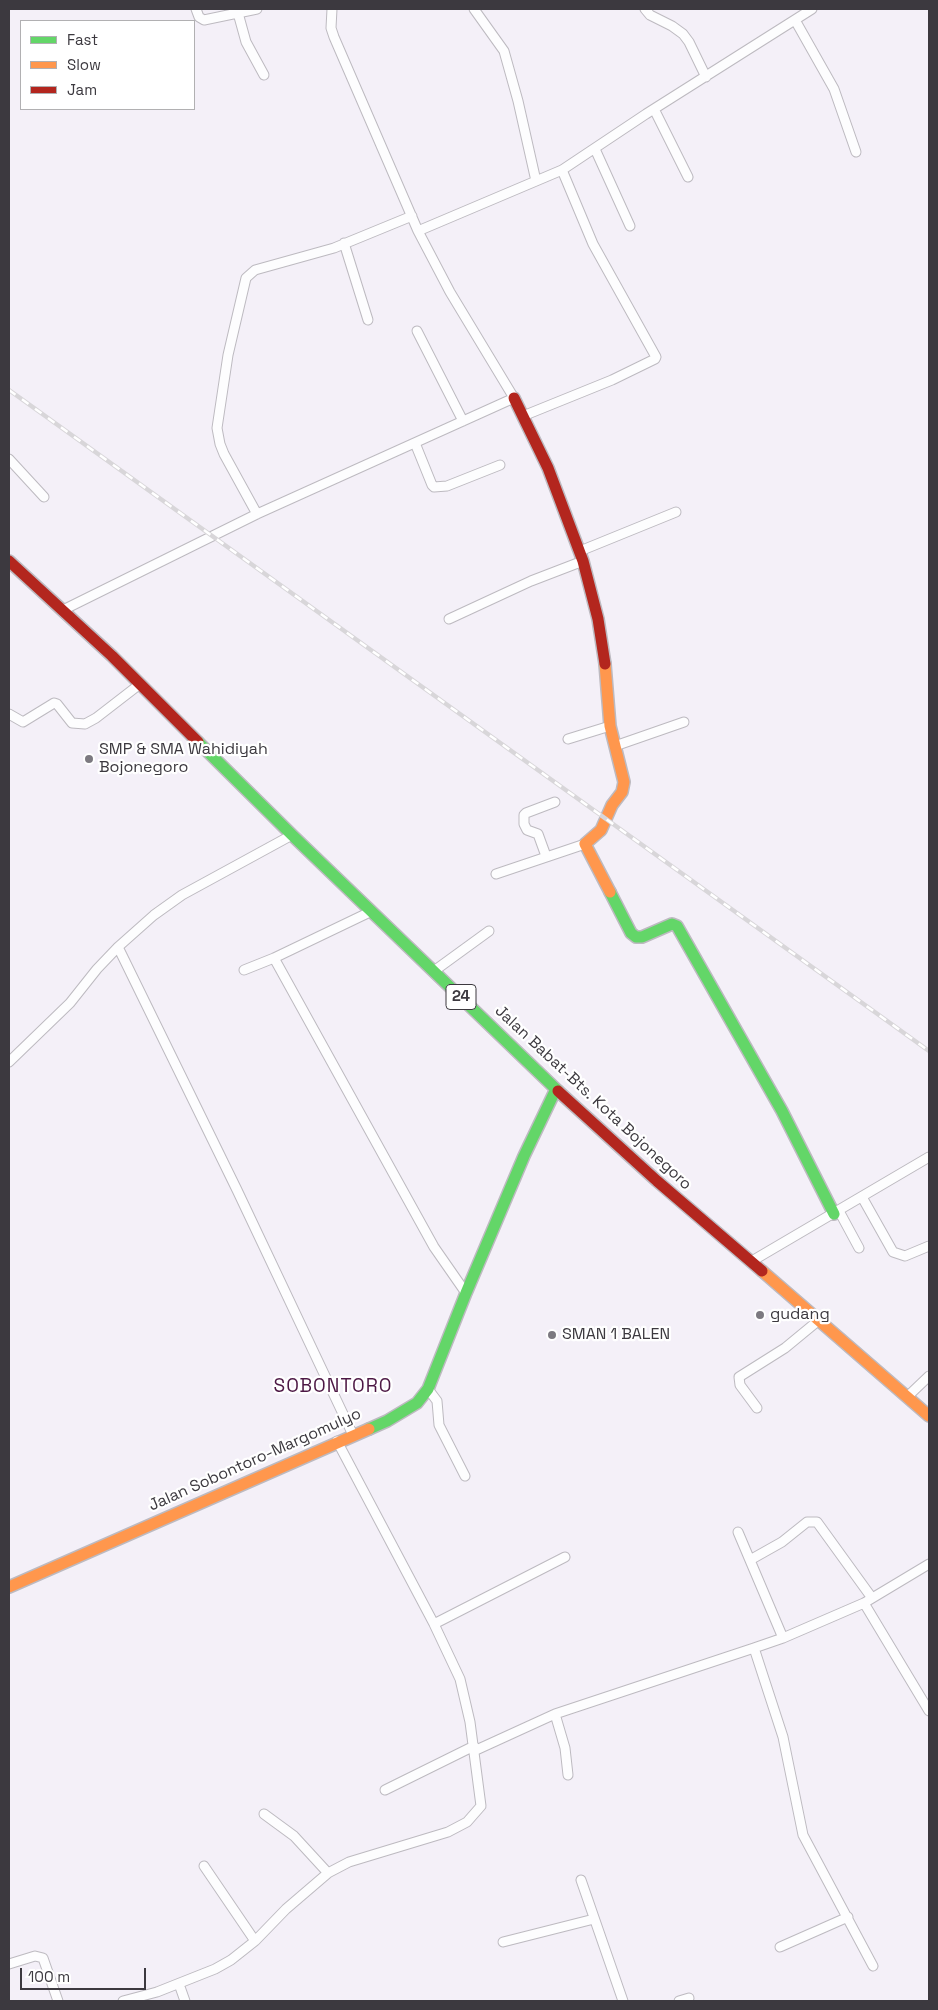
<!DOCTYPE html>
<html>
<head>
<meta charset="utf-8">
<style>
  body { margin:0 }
  #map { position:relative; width:938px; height:2010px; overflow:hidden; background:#f4f0f8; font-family:"Space Grotesk",sans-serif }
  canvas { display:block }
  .frame { position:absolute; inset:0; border:10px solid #3c393f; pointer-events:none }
  .legend { position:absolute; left:20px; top:20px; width:175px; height:90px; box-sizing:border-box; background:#fff; border:1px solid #b1b0b2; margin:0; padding:6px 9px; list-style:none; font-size:15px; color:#3c393f }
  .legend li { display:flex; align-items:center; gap:10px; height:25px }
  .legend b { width:25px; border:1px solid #b1b0b2 }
  .scale { position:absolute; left:20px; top:1968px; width:126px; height:22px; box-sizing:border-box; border:2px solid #3c393f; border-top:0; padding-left:6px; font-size:15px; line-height:18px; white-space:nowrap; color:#3c393f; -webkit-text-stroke:4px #fff; paint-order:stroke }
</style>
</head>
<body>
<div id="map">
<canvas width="938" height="2010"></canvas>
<div class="frame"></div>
<ul class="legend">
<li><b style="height:6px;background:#63d668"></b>Fast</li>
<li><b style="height:6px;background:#ff974d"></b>Slow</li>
<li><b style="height:6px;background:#b3261e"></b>Jam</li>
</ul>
<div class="scale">100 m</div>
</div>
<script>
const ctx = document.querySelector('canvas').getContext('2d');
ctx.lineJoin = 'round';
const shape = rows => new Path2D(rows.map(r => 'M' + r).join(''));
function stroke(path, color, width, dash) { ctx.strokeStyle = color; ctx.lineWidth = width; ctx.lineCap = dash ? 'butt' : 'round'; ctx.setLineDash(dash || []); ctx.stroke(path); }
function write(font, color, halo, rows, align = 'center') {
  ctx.font = font + ' "Space Grotesk",sans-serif'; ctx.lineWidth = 4.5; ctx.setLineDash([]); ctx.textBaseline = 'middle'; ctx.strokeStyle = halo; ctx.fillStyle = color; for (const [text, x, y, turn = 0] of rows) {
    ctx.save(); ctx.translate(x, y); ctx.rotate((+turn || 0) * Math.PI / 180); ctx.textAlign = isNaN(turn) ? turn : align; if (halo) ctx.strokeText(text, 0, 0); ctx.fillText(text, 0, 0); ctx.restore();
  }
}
const street = shape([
  [196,9,199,17,204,20,257,9],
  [474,9,504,51,518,101,536,181],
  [645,9,650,15,672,26,683,34,689,42,706,77],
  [238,13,246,42,264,75],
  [795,20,834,89,856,152],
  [654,109,688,177],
  [595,149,630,226],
  [418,231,562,170,646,114,812,9],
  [344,243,368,320],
  [417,331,463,421],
  [523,416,612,380,655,359,656,357,593,244,562,170],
  [415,443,432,485,434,487,447,486,500,465],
  [9,459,44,497],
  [257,514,224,454,220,444,217,428,228,355,246,278,255,270,334,248,412,216],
  [580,551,676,512],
  [63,610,257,514,514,398,450,292,418,231,334,37,331,28,332,9],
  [449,619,531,581,583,561],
  [9,714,23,722,54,703,57,704,72,723,85,724,96,718,140,684],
  [568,739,610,726],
  [615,746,684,722],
  [546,856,538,834,527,830,524,824,524,815,526,813,555,802],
  [496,874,585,844],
  [118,947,237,1190,353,1435],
  [274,958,434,1247,466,1293],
  [244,970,274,958,372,911],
  [434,971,489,931],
  [9,1062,70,1003,97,969,118,947,154,915,182,895,292,835],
  [862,1197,893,1252,905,1256,929,1246],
  [839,1211,859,1248],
  [752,1261,929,1157],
  [428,1389,437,1401,439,1425,465,1476],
  [907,1397,929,1376],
  [757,1408,740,1385,739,1377,785,1348,819,1320],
  [738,1532,783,1638,864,1603],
  [750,1560,782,1542,807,1522,817,1522,872,1598],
  [929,1564,864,1603,929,1711],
  [434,1624,565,1557],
  [783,1638,754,1648,783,1737,803,1835,873,1966],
  [555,1714,565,1748,568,1775],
  [474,1751,555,1714,754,1648],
  [385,1790,474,1746],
  [264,1814,294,1836,328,1873],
  [204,1866,255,1941],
  [581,1880,623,2001],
  [503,1942,594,1919],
  [780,1947,848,1917],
  [9,1964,35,1956,43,1958,58,2001],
  [179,1984,185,2001],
  [123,2001,157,1992,215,1969,231,1960,255,1941,286,1909,328,1873,349,1862,448,1832,467,1822,481,1806,470,1722,460,1679,434,1624,337,1441],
  [679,2001,689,1998]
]);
const fast = shape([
  [198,742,292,835,558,1091],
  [610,892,631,933,636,937,642,937,672,924,677,926,782,1111,834,1214],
  [369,1429,387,1421,417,1403,428,1389,466,1293,524,1156,556,1089]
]);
const slow = shape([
  [605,664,610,726,624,782,622,792,612,805,601,830,585,844,610,892],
  [762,1271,929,1416],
  [9,1587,369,1429]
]);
const jam = shape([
  [514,398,548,468,583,561,598,619,605,664],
  [9,561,112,656,198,742],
  [558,1091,657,1181,762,1271]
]);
stroke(street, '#bdbac0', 11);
stroke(fast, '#bdbac0', 14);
stroke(slow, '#bdbac0', 14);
stroke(jam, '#bdbac0', 14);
stroke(street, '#fdfdfe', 9);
stroke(fast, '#63d668', 11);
stroke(slow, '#ff974d', 11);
stroke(jam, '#b3261e', 11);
const rail = shape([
  [9,390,929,1051]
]);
stroke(rail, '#d8d6d9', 4.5);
stroke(rail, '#fff', 2.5, [8]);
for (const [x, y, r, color] of [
  [89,759,5,"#7c7980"],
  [760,1315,5,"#7c7980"],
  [552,1335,5,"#7c7980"]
]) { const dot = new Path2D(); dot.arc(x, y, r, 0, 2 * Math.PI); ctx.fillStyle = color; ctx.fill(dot); stroke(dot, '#fff', 2); }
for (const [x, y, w] of [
  [461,997,30]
]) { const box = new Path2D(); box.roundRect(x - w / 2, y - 12.5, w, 25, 4); ctx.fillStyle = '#fff'; ctx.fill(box); stroke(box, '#3c393f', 1); }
write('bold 15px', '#3c393f', null, [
  ["24",461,997]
]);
write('16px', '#3c393f', '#fff', [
  ["SMP & SMA Wahidiyah",99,750],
  ["Bojonegoro",99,768],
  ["gudang",770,1315],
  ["SMAN 1 BALEN",562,1335]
], 'left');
write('16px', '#3c393f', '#fff', [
  ["Jalan Babat-Bts. Kota Bojonegoro",593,1098,43],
  ["Jalan Sobontoro-Margomulyo",255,1460,-24]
]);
ctx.letterSpacing = '1px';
write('19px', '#4d1845', '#fff', [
  ["SOBONTORO",333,1387]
]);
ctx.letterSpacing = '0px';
</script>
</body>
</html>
